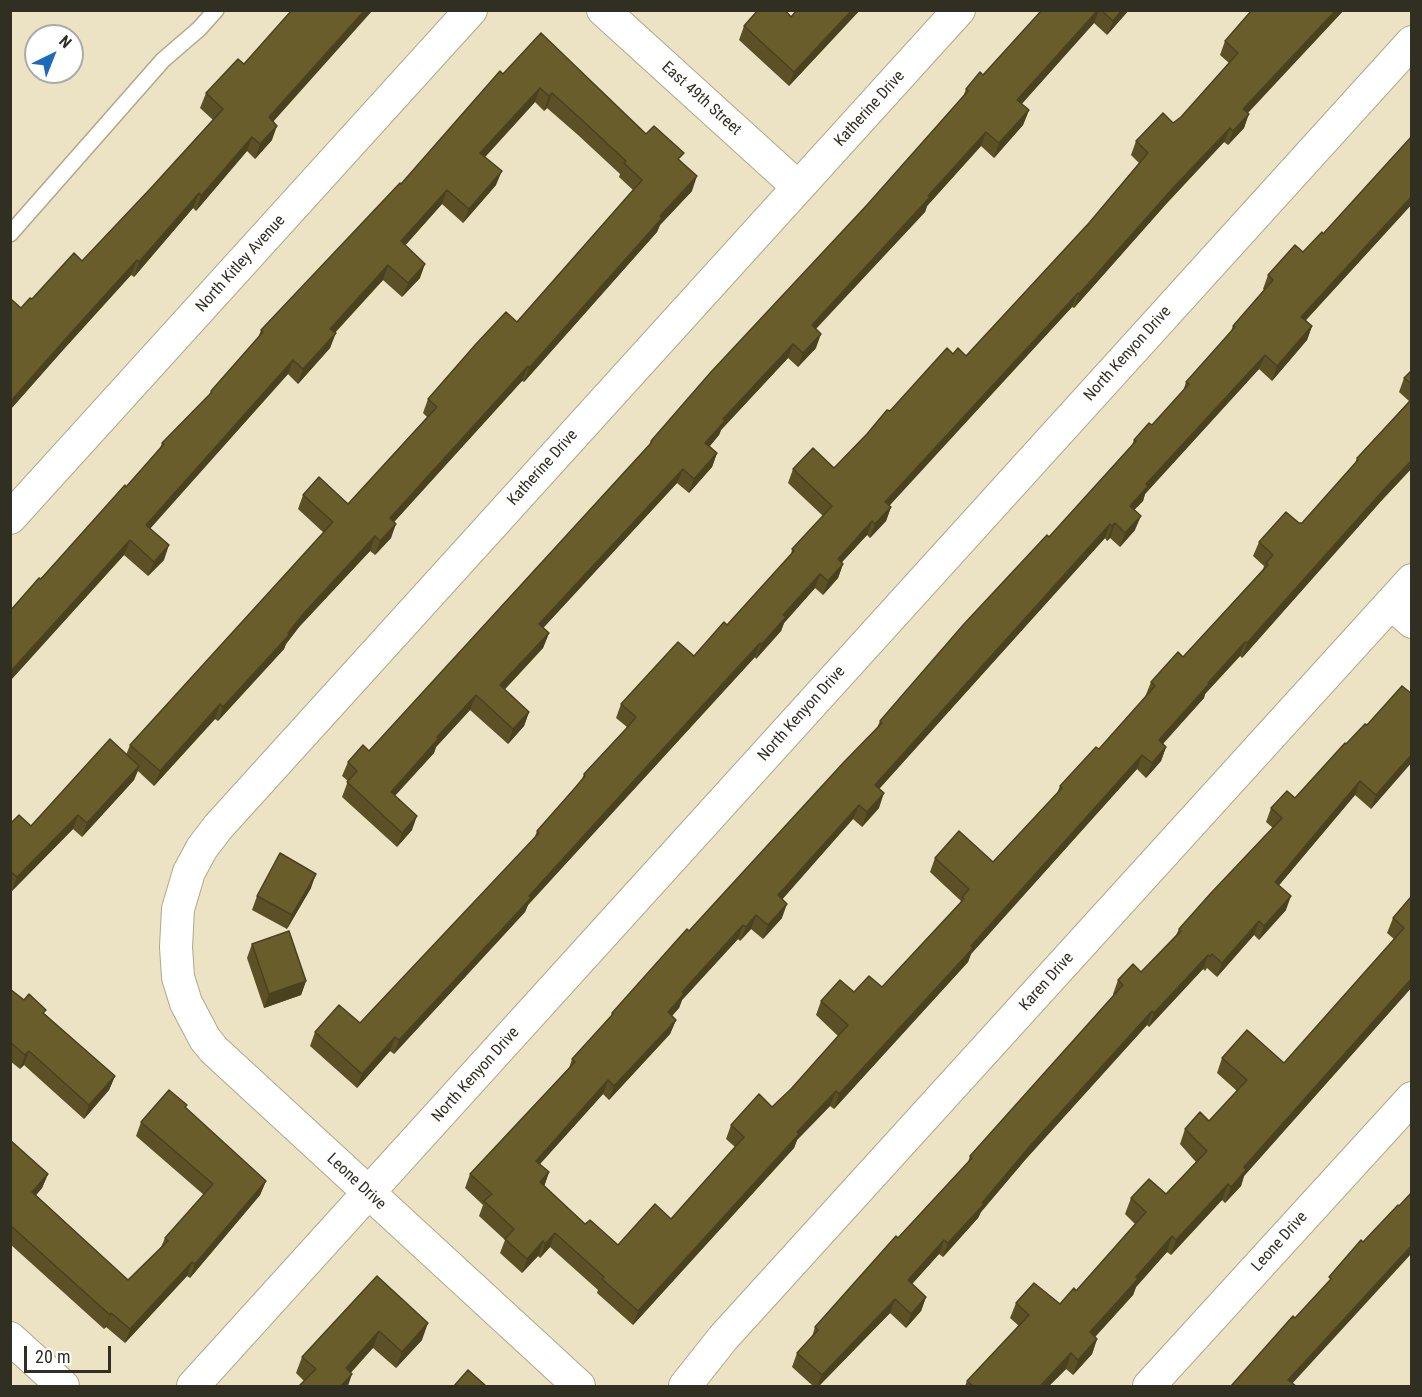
<!DOCTYPE html>
<html>
<head>
<meta charset="utf-8">
<style>
  body { margin:0 }
  #map { position:relative; width:1422px; height:1397px; overflow:hidden; background:#ebe3c3; font-family:"Roboto Condensed",sans-serif }
  canvas { display:block }
  .frame { position:absolute; inset:0; border:12px solid #312e22; pointer-events:none }
  .north { position:absolute; left:24px; top:24px; width:60px; height:60px; box-sizing:border-box; background:#fff; border:2px solid #adaba7; border-radius:50%; rotate:43deg; font-size:16px; font-weight:700; line-height:24px; text-align:center; color:#312e22 }
  .north::after { content:''; display:block; margin:auto; width:21px; height:27px; background:#1c6bba; clip-path:polygon(50% 0,100% 100%,50% 72%,0 100%) }
  .scale { position:absolute; left:24px; top:1346px; width:87px; height:27px; box-sizing:border-box; border:3px solid #312e22; border-top:0; padding-left:8px; font-size:18px; line-height:21px; white-space:nowrap; color:#312e22; -webkit-text-stroke:4px #fff; paint-order:stroke }
</style>
</head>
<body>
<div id="map">
<canvas width="1422" height="1397"></canvas>
<div class="frame"></div>
<div class="north">N</div>
<div class="scale">20 m</div>
</div>
<script>
const ctx = document.querySelector('canvas').getContext('2d');
ctx.lineJoin = 'round';
const shape = rows => new Path2D(rows.map(r => 'M' + r).join(''));
function stroke(path, color, width, dash) { ctx.strokeStyle = color; ctx.lineWidth = width; ctx.lineCap = dash ? 'butt' : 'round'; ctx.setLineDash(dash || []); ctx.stroke(path); }
function fill(path, color) { ctx.fillStyle = color; ctx.fill(path, 'evenodd'); }
function write(font, color, halo, rows, align = 'center') {
  ctx.font = font + ' "Roboto Condensed",sans-serif'; ctx.lineWidth = 6; ctx.setLineDash([]); ctx.textBaseline = 'middle'; ctx.strokeStyle = halo; ctx.fillStyle = color; for (const [text, x, y, turn = 0] of rows) {
    ctx.save(); ctx.translate(x, y); ctx.rotate((+turn || 0) * Math.PI / 180); ctx.textAlign = isNaN(turn) ? turn : align; if (halo) ctx.strokeText(text, 0, 0); ctx.fillText(text, 0, 0); ctx.restore();
  }
}
const service = shape([
  [10,234,163,60,199,29,216,10]
]);
const minor = shape([
  [603,10,798,187],
  [10,518,471,10],
  [1391,603,1412,622],
  [10,1338,63,1386],
  [193,1386,1412,42],
  [579,1386,214,1050,205,1039,186,1003,178,977,176,947,178,909,189,872,202,848,218,827,959,10],
  [685,1386,723,1338,1412,580],
  [1149,1386,1412,1098]
]);
stroke(service, '#b0a88a', 18);
stroke(minor, '#b0a88a', 34);
stroke(service, '#fff', 15);
stroke(minor, '#fff', 32);
fill(shape([
  [797,10,860,10,789,86,739,40,744,26,791,17],
  [1042,10,1129,10,1107,35,1094,23,1021,104,1029,110,1023,125,994,158,981,146,927,206,925,212,816,329,816,348,798,367,788,358,721,430,719,435,710,446,717,453,712,467,689,493,677,483,543,628,549,633,543,648,504,690,529,712,524,726,508,744,470,710,436,747,434,753,395,796,412,830,397,847,342,797,348,781,342,776,348,762,369,751,649,445,651,441,867,205,963,97,966,89,983,75,1001,55],
  [1252,10,1344,10,1248,113,1244,128,1228,145,1224,142,1167,203,1074,308,1072,307,889,505,891,507,886,521,870,538,867,535,842,562,843,564,838,578,823,595,815,588,784,623,781,631,756,659,755,657,528,905,525,912,394,1054,390,1051,357,1088,310,1046,315,1032,360,1023,534,839,537,831,582,779,584,774,627,727,616,718,621,704,694,656,727,625,791,555,792,549,823,516,788,483,793,469,834,468,890,411,953,354,966,356,1089,223,1139,163,1131,155,1136,141,1173,123,1181,117,1229,63,1220,55,1225,41],
  [541,33,646,134,681,161,692,191,660,225,657,232,524,382,522,381,394,522,391,538,375,555,370,551,299,627,286,644,284,649,218,721,215,719,154,786,138,771,134,780,82,837,73,829,12,891,10,890,10,824,31,826,126,755,130,745,324,533,298,509,303,495,348,504,427,417,423,413,428,399,517,322,633,190,619,177,620,174,578,135,547,108,544,111,535,102,485,157,496,185,463,223,442,204,405,245,420,278,402,297,383,280,335,333,330,348,298,384,288,374,150,528,164,560,148,576,124,555,10,681,10,611,126,487,160,448,162,443,209,395,211,391,258,338,261,330,401,184],
  [244,64,273,121,272,140,255,159,247,151,196,211,193,208,134,277,131,275,63,350,10,410,10,301,21,308,82,261,151,188,213,120,200,108,206,93],
  [1412,204,1306,320,1312,326,1307,340,1272,381,1259,369,1145,494,1143,501,1134,510,1135,530,1120,547,1110,538,1107,541,1105,538,879,789,879,808,862,827,853,819,782,899,782,918,763,939,751,929,740,941,738,939,682,1000,679,1008,672,1016,676,1020,670,1034,609,1100,603,1094,540,1164,549,1172,544,1186,585,1224,618,1245,671,1219,735,1147,726,1139,731,1125,772,1107,791,1089,838,1036,816,1015,821,1001,854,992,882,987,959,904,961,901,930,872,935,858,993,862,1057,793,1060,786,1099,749,1145,697,1151,682,1183,657,1263,569,1264,566,1253,556,1259,542,1299,523,1302,523,1355,463,1357,458,1409,401,1399,392,1404,378,1412,370,1412,468,1382,500,1242,658,1240,656,1205,694,1204,698,1163,744,1166,747,1161,761,1146,778,1137,769,971,954,968,962,834,1109,830,1106,797,1140,794,1148,633,1325,597,1293,598,1290,550,1247,540,1258,538,1256,522,1273,500,1253,505,1240,479,1216,483,1205,465,1188,470,1174,569,1068,572,1059,610,1018,612,1013,689,931,877,728,880,721,1049,537,1132,445,1134,440,1152,425,1183,391,1186,382,1231,331,1233,326,1264,290,1263,289,1268,275,1303,252,1323,234],
  [1346,744,1412,762,1371,809,1355,795,1279,885,1286,910,1259,940,1254,935,1217,977,1207,968,1205,971,1203,969,1149,1027,1147,1025,1025,1160,981,1212,978,1218,943,1257,939,1254,912,1284,926,1297,921,1311,906,1328,890,1313,819,1386,813,1386,792,1367,797,1353,812,1337,815,1327,968,1162,970,1156,1114,996,1113,994,1118,980,1141,972,1176,935,1179,929,1273,828,1266,822,1271,808,1295,798],
  [311,888,287,929,252,910,257,896],
  [1410,898,1412,987,1244,1176,1241,1186,1225,1203,1222,1200,1171,1255,1167,1252,1136,1287,1133,1295,1095,1337,1097,1339,1092,1354,1073,1375,1066,1369,1049,1386,965,1386,967,1381,1019,1326,1010,1318,1016,1303,1060,1304,1076,1291,1135,1224,1125,1214,1131,1198,1166,1194,1196,1162,1180,1144,1185,1129,1209,1121,1237,1091,1217,1073,1222,1058,1284,1063,1394,939,1387,933,1393,918],
  [252,944,306,981,301,995,264,1008,247,958],
  [10,989,24,1000,45,1014,115,1076,109,1090,84,1119,24,1065,20,1069,10,1061],
  [187,1105,185,1108,266,1181,260,1195,190,1278,187,1276,125,1343,106,1327,104,1329,10,1244,10,1140,48,1174,42,1188,36,1195,128,1280,161,1247,165,1238,204,1195,136,1136,141,1122],
  [377,1276,422,1340,396,1368,373,1348,304,1381,296,1373,302,1357]
]), '#5b5026');
fill(shape([
  [365,10,373,10,264,132,269,117],
  [852,10,860,10,789,86,794,72],
  [1098,10,1099,10,1094,23,1012,115,1017,100],
  [1122,10,1129,10,1107,35,1113,21],
  [1336,10,1344,10,1238,123,1243,109],
  [540,88,535,102,475,168,480,153],
  [552,93,547,108,544,111,549,96],
  [1029,110,1023,125,994,158,999,143],
  [1249,114,1244,128,1228,145,1233,131],
  [277,126,272,140,255,159,260,144],
  [1230,128,1224,142,1167,203,1074,308,1079,294,1172,189],
  [986,132,981,146,927,206,925,212,806,339,812,325],
  [252,137,247,151,196,211,201,196],
  [502,171,496,185,463,223,469,209],
  [697,176,692,191,660,225,657,232,524,382,529,368,660,216],
  [447,190,442,204,396,256,401,241],
  [199,193,193,208,134,277,139,262],
  [1412,196,1412,204,1296,331,1301,317],
  [137,260,131,275,63,350,10,410,10,402,69,335],
  [425,264,420,278,402,297,408,283],
  [388,265,383,280,325,343,330,329],
  [1078,293,1072,307,880,516,885,502],
  [1312,326,1307,340,1272,381,1277,366],
  [336,333,330,348,298,384,303,369],
  [821,334,816,348,798,367,803,353],
  [793,344,788,358,721,430,719,435,700,457,705,443,723,419],
  [1265,355,1259,369,1145,494,1143,501,1124,520,1130,506,1146,484],
  [293,360,288,374,141,539,146,525],
  [528,366,522,381,384,533,390,518],
  [717,453,712,467,689,493,694,479],
  [1412,460,1412,468,1382,500,1242,658,1247,643,1387,486],
  [683,469,677,483,533,639,539,624],
  [891,507,886,521,870,538,875,524],
  [1141,516,1135,530,1120,547,1125,533],
  [872,521,867,535,832,573,838,559],
  [1115,523,1110,538,1107,541,1112,526],
  [396,524,391,538,375,555,380,541],
  [1110,524,1105,538,870,799,875,785],
  [375,536,370,551,299,627,286,644,284,649,218,721,223,707,304,613],
  [130,540,124,555,10,681,10,672],
  [169,545,164,560,148,576,154,562],
  [843,564,838,578,823,595,828,581],
  [820,574,815,588,784,623,781,631,756,659,761,645,783,615],
  [549,633,543,648,495,700,500,685],
  [1245,642,1240,656,1205,694,1204,698,1153,754,1159,740],
  [760,643,755,657,528,905,525,912,394,1054,399,1040,529,896],
  [476,695,470,710,436,747,434,753,385,806,391,792,437,737],
  [220,704,215,719,154,786,160,771],
  [529,712,524,726,508,744,513,729],
  [1166,747,1161,761,1146,778,1152,763],
  [1412,754,1412,762,1371,809,1376,795],
  [1142,755,1137,769,971,954,968,962,834,1109,839,1094],
  [139,766,134,780,82,837,87,823],
  [1360,781,1355,795,1270,896,1275,882],
  [884,793,879,808,862,827,867,812],
  [859,805,853,819,773,910,778,895],
  [78,815,73,829,12,891,17,877],
  [417,816,412,830,397,847,402,833],
  [316,874,311,888,287,929,292,915],
  [1291,896,1286,910,1259,940,1264,926],
  [787,904,782,918,763,939,768,925],
  [756,915,751,929,740,941,746,927],
  [1259,921,1254,935,1217,977,1222,963],
  [743,925,738,939,682,1000,679,1008,662,1027,668,1012,682,992],
  [1208,955,1203,969,1149,1027,1154,1013],
  [1412,978,1412,987,1244,1176,1241,1186,1225,1203,1231,1187,1244,1167],
  [306,981,301,995,264,1008,269,994],
  [1152,1011,1147,1025,1025,1160,981,1212,978,1218,943,1257,948,1243,982,1203,1030,1146],
  [676,1020,670,1034,609,1100,614,1086],
  [395,1037,390,1051,357,1088,362,1074],
  [29,1051,24,1065,20,1069,25,1055],
  [115,1076,109,1090,84,1119,89,1105],
  [608,1080,603,1094,530,1175,536,1161],
  [836,1091,830,1106,797,1140,794,1148,633,1325,638,1311,797,1132],
  [549,1172,544,1187,540,1182],
  [48,1174,42,1188,27,1206,32,1192],
  [266,1181,260,1195,190,1278,195,1264],
  [1228,1184,1222,1200,1171,1255,1176,1240],
  [555,1233,550,1247,540,1258,545,1244],
  [1172,1236,1167,1252,1136,1287,1133,1295,1085,1348,1090,1332,1136,1277],
  [944,1240,939,1254,903,1294,908,1280],
  [543,1241,538,1256,522,1273,527,1259],
  [1412,1245,1412,1253,1290,1386,1288,1380],
  [192,1262,187,1276,125,1343,130,1329],
  [926,1297,921,1311,906,1328,911,1314],
  [895,1299,890,1313,819,1386,817,1386,822,1375],
  [111,1313,106,1327,104,1329,110,1315],
  [428,1323,422,1340,396,1368,402,1352],
  [379,1331,373,1348,340,1385,346,1368],
  [1097,1339,1092,1354,1073,1375,1078,1360],
  [1071,1353,1066,1369,1049,1386,1040,1386],
  [352,1374,348,1386,341,1386]
]), '#4a411f');
const building = shape([
  [292,10,365,10,269,117,277,126,260,144,252,137,201,196,199,193,139,262,137,260,69,335,10,402,10,301,12,300,21,308,30,298,32,299,74,253,82,261,151,188,223,109,206,93,238,59,244,64,292,10],
  [758,10,785,10,791,17,797,10,852,10,794,72,744,26,758,10],
  [1042,10,1098,10,1017,100,1029,110,999,143,986,132,928,196,930,197,812,325,821,334,803,353,793,344,723,419,725,421,705,443,717,453,694,479,683,469,539,624,549,633,500,685,529,712,513,729,476,695,437,737,439,738,391,792,417,816,402,833,347,782,357,771,348,762,363,745,369,751,652,442,651,441,711,372,867,205,968,91,966,89,980,72,983,75,1042,10],
  [1101,10,1122,10,1113,21,1101,10],
  [1252,10,1336,10,1243,109,1249,114,1233,131,1230,128,1172,189,1079,294,1078,293,885,502,891,507,875,524,872,521,838,559,843,564,828,581,820,574,783,615,786,617,761,645,760,643,650,763,529,896,531,898,399,1040,395,1037,362,1074,315,1032,339,1005,360,1023,539,833,537,831,575,788,585,776,584,774,626,729,636,717,621,704,678,642,694,656,724,622,727,625,794,551,792,549,832,506,793,469,813,448,834,468,867,434,887,410,890,411,947,348,953,354,958,348,966,356,1089,223,1148,153,1136,141,1163,113,1173,123,1181,117,1238,53,1225,41,1252,10],
  [541,33,646,134,654,126,684,153,678,159,697,176,660,216,662,218,529,368,528,366,390,518,396,524,380,541,375,536,304,613,288,633,289,635,223,707,220,704,160,771,130,745,333,522,303,495,319,477,348,504,437,407,428,399,476,344,506,312,517,322,642,180,624,163,626,161,583,121,552,93,549,96,540,88,480,153,502,171,469,209,447,190,401,241,425,264,408,283,388,265,330,329,336,333,303,369,293,360,146,525,169,545,154,562,130,540,10,672,10,611,39,578,41,579,125,485,126,487,164,444,162,443,212,392,211,391,263,332,261,330,400,183,401,184,500,71,503,74,541,33],
  [1412,136,1412,196,1301,317,1312,326,1277,366,1265,355,1146,484,1148,486,1130,506,1141,516,1125,533,1115,523,1112,526,1110,524,875,785,884,793,867,812,859,805,778,895,787,904,768,925,756,915,746,927,743,925,682,992,684,994,668,1012,676,1020,614,1086,608,1080,536,1161,549,1172,540,1182,585,1224,590,1220,618,1245,655,1204,671,1219,744,1137,731,1125,759,1094,772,1107,791,1089,848,1025,821,1001,840,980,854,992,869,976,882,987,964,899,962,897,969,889,935,858,959,831,993,862,1062,788,1060,786,1096,747,1099,749,1155,686,1151,682,1178,652,1183,657,1268,565,1266,563,1273,555,1259,542,1286,512,1299,523,1302,523,1358,460,1357,458,1359,456,1412,399,1412,460,1387,486,1247,643,1245,642,1208,683,1209,684,1159,740,1166,747,1152,763,1142,755,971,946,973,948,839,1094,836,1091,797,1132,799,1134,638,1311,602,1279,604,1277,555,1233,545,1244,543,1241,527,1259,505,1239,514,1229,484,1201,492,1194,470,1174,575,1062,572,1059,613,1014,612,1013,687,929,689,931,844,762,882,723,880,721,964,624,1047,535,1049,537,1136,441,1134,440,1149,423,1152,425,1189,384,1186,382,1235,327,1233,326,1273,280,1268,275,1295,245,1303,252,1322,232,1323,234,1412,136],
  [1412,370,1412,384,1404,378,1412,370],
  [1402,686,1412,694,1412,754,1376,795,1360,781,1275,882,1291,896,1264,926,1259,921,1222,963,1212,954,1210,957,1208,955,1154,1013,1152,1011,1030,1146,982,1203,984,1204,948,1243,944,1240,908,1280,926,1297,911,1314,895,1299,822,1375,797,1353,818,1330,815,1327,896,1236,898,1238,972,1158,970,1156,1123,985,1118,980,1133,964,1141,972,1181,931,1179,929,1211,893,1282,818,1271,808,1287,791,1295,798,1345,743,1346,744,1365,724,1367,725,1402,686],
  [110,739,139,766,87,823,78,815,17,877,10,871,10,824,19,815,31,826,110,739],
  [280,853,316,874,292,915,257,896,280,853],
  [1410,898,1412,899,1412,978,1244,1167,1246,1170,1231,1187,1228,1184,1176,1240,1172,1236,1136,1277,1138,1279,1090,1332,1097,1339,1078,1360,1071,1353,1040,1386,973,1386,967,1381,1029,1315,1016,1303,1034,1283,1060,1304,1074,1288,1076,1291,1146,1212,1131,1198,1149,1179,1166,1194,1207,1151,1185,1129,1200,1112,1209,1121,1247,1080,1222,1058,1247,1030,1284,1063,1404,928,1393,918,1410,898],
  [289,931,306,981,269,994,252,944,289,931],
  [10,989,24,1000,29,994,46,1010,43,1013,115,1076,89,1105,29,1051,25,1055,10,1042,10,989],
  [169,1090,187,1105,185,1107,266,1181,195,1264,192,1262,130,1329,111,1313,110,1315,10,1225,10,1140,48,1174,32,1192,128,1280,168,1241,165,1238,213,1184,141,1122,169,1090],
  [1412,1192,1412,1245,1288,1380,1296,1386,1231,1386,1293,1316,1295,1318,1331,1279,1329,1277,1361,1240,1363,1242,1398,1205,1399,1206,1412,1192],
  [377,1276,428,1323,402,1352,379,1331,346,1368,352,1374,341,1386,299,1386,316,1369,302,1357,377,1276],
  [468,1370,486,1386,454,1386,468,1370]
]);
fill(building, '#6a5d2c');
stroke(building, '#4a411f', 1.5);
write('16px', '#312e22', '#fff', [
  ["East 49th Street",701,99,42],
  ["Katherine Drive",870,109,-48],
  ["North Kitley Avenue",241,264,-48],
  ["North Kenyon Drive",1128,354,-48],
  ["Katherine Drive",543,468,-48],
  ["North Kenyon Drive",802,714,-48],
  ["Karen Drive",1047,982,-48],
  ["North Kenyon Drive",476,1075,-48],
  ["Leone Drive",356,1182,43],
  ["Leone Drive",1280,1242,-48]
]);
</script>
</body>
</html>
